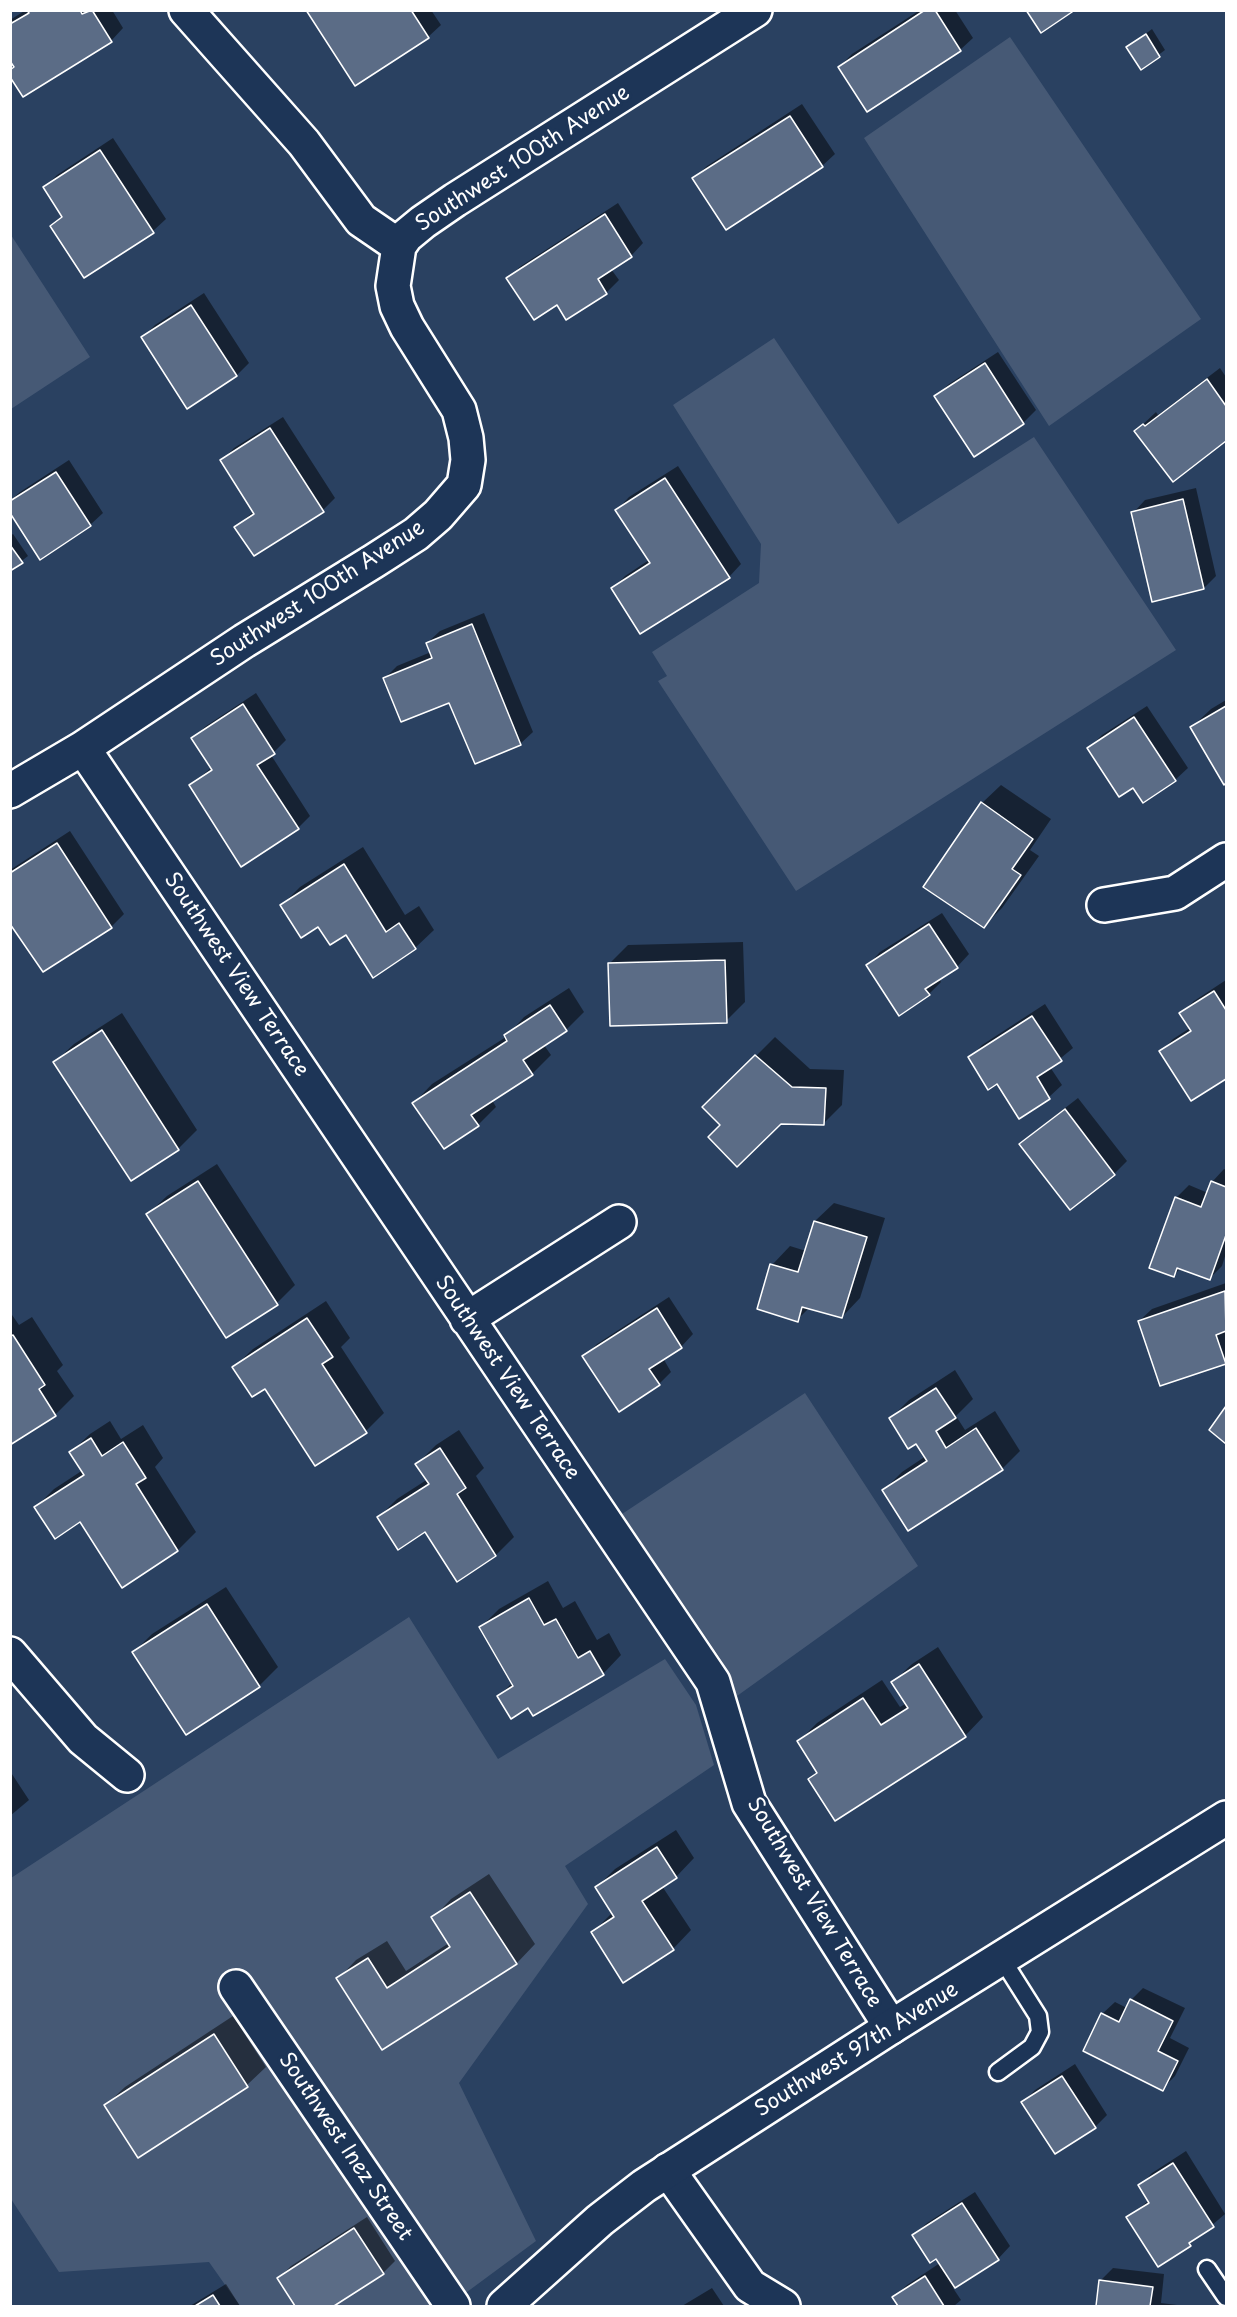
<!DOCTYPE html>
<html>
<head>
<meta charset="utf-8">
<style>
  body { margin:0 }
  #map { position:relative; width:1237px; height:2317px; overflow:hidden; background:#2a4161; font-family:"Playpen Sans",sans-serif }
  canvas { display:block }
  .frame { position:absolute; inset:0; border:12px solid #fff; pointer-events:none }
</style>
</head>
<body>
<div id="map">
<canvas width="1237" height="2317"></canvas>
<div class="frame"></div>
</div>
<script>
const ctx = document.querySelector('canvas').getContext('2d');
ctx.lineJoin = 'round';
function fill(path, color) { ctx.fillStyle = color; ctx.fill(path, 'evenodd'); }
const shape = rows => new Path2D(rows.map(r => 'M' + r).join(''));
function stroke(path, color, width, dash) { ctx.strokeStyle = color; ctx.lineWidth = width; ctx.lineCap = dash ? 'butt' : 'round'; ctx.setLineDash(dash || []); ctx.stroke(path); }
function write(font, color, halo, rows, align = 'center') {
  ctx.font = font + ' "Playpen Sans",sans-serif'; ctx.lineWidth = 6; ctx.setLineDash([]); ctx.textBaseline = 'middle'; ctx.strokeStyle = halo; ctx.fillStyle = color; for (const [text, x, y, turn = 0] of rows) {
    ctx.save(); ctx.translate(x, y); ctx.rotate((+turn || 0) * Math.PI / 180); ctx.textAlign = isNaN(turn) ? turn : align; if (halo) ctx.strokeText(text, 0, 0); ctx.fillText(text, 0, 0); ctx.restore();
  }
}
fill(shape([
  [1010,37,1201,319,1049,426,864,138],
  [11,235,90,357,11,409,10,409],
  [774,338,898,524,1034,437,1176,650,796,891,658,681,667,676,652,652,759,583,761,544,673,405],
  [805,1393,918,1566,737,1696,722,1661,622,1514],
  [409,1617,498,1759,665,1659,696,1705,714,1765,565,1866,588,1904,459,2083,536,2241,448,2306,240,2306,209,2262,59,2272,11,2199,11,1878]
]), '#465975');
fill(shape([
  [26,10,112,10,123,28,111,41,10,70,15,66,10,58,10,20],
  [308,10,431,10,441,25,428,37],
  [920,10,955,10,973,38,960,50,839,67,852,54],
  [1152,29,1165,50,1141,68,1128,47],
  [802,104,835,154,822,166,694,178,707,166],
  [113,138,166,219,153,231,84,276,52,226,63,215,45,187,57,175],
  [618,203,643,243,631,256,611,269,619,280,606,293,558,303,508,278,521,266],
  [204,293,249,363,237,375,188,407,143,337,155,325],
  [998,352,1036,410,1023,423,974,455,936,396,949,384],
  [1220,368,1226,377,1226,439,1173,480,1136,431,1156,412,1158,415],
  [283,417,335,498,323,510,236,527,254,511,221,461,234,448],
  [69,460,103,513,90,525,10,501,20,492],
  [678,466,741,564,729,577,613,588,625,576,649,560,617,510,629,497],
  [1196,488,1216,576,1204,588,1133,513,1145,500],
  [13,534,28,556,10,570,10,536],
  [484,613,533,732,520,744,450,701,385,678,397,666,431,652,427,643,440,631],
  [256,693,286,740,271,755,310,816,298,828,191,785,212,767,193,738,206,726],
  [1226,700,1226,782,1225,783,1192,727,1211,709],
  [1147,706,1188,768,1175,780,1089,748,1102,735],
  [1001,785,1051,819,1030,850,1039,856,1002,908,984,926,982,803],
  [70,831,124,914,111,927,10,922,10,870],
  [363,847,405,915,419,906,434,930,415,948,319,925,282,905,300,887],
  [942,913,969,954,957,967,939,978,941,982,929,994,868,965,880,952],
  [743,942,745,1002,726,1021,610,963,628,945],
  [1226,980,1226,1077,1192,1099,1161,1052,1173,1039,1190,1028,1181,1013,1194,1001],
  [569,988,584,1012,566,1030,544,1045,551,1055,532,1074,492,1100,496,1107,478,1125,414,1103,432,1084,506,1037,524,1017],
  [1045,1004,1073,1048,1050,1067,1062,1085,1049,1097,997,1082,970,1058,982,1045],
  [122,1013,197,1130,178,1149,131,1179,55,1062,74,1044],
  [775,1037,810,1069,844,1070,842,1105,823,1124,780,1122,722,1125,705,1107],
  [1078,1098,1127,1161,1114,1174,1070,1208,1021,1144,1034,1132],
  [217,1164,295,1285,277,1303,148,1214,167,1196],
  [1224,1169,1226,1170,1226,1253,1222,1266,1209,1279,1181,1268,1174,1275,1176,1198,1189,1185,1208,1193,1212,1182],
  [834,1203,885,1218,860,1298,842,1317,810,1307,797,1320,772,1265,790,1246,806,1251,815,1221],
  [1226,1283,1225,1362,1139,1321,1152,1309],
  [669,1297,693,1334,681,1347,663,1358,671,1372,659,1384,584,1357,597,1344],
  [326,1301,350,1338,341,1347,384,1413,366,1431,265,1387,234,1367,253,1349],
  [10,1312,19,1325,32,1317,63,1365,57,1371,74,1396,55,1415,10,1444],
  [955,1370,973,1399,956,1416,965,1430,995,1411,1020,1451,1002,1469,884,1490,902,1472,926,1456,916,1442,891,1418,909,1400],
  [110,1421,121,1439,143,1425,163,1458,155,1467,196,1532,178,1550,123,1586,80,1520,36,1507,54,1489,83,1470,71,1452,90,1434],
  [459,1430,484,1468,476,1476,514,1537,496,1555,457,1580,425,1530,379,1517,397,1499,428,1479,417,1464,436,1445],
  [548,1581,563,1608,575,1601,597,1640,609,1633,621,1655,603,1674,499,1696,513,1682,481,1627,499,1609],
  [226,1587,278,1667,259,1686,134,1652,152,1634],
  [938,1647,983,1717,965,1736,810,1779,818,1771,799,1741,817,1723,882,1680,900,1707,907,1703,893,1682,912,1664],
  [10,1771,29,1800,10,1816],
  [676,1830,694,1858,676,1877,662,1886,691,1930,673,1949,593,1932,613,1912,597,1887,615,1869],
  [489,1874,535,1944,517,1963,383,2048,338,1979,356,1960,387,1941,406,1971,449,1943,433,1918,451,1899],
  [1143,1988,1185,2008,1170,2038,1189,2048,1175,2076,1162,2089,1102,2014,1115,2002,1127,2008,1131,2000],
  [233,2016,266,2067,247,2085,138,2156,106,2105,125,2087],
  [1075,2064,1107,2115,1095,2127,1023,2102,1035,2090],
  [1186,2151,1225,2214,1190,2244,1128,2218,1149,2200,1140,2186,1152,2173],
  [975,2192,1010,2246,998,2259,953,2288,961,2300,954,2306,900,2306,894,2297,907,2285,940,2263,914,2235,927,2223],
  [367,2217,395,2261,383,2273,331,2306,297,2306,279,2278,291,2266],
  [1113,2268,1164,2274,1161,2303,1185,2306,1097,2306,1101,2280],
  [226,2284,240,2306,190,2306],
  [712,2288,724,2306,682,2306]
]), '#0007');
const building = shape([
  [27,10,80,10,82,14,92,10,112,42,23,97,10,77,10,70,14,67,10,61,10,24,29,13,27,10],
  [306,10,411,10,429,38,355,86,306,10],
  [925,10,935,10,961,51,867,112,838,67,925,10],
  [1026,10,1075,10,1041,33,1026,10],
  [1146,34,1160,57,1141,70,1126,47,1146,34],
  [790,116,823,167,726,230,692,178,790,116],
  [100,150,154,233,84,278,50,226,62,217,43,187,100,150],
  [605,214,632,257,598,279,607,294,566,320,557,305,534,320,506,278,605,214],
  [191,305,237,376,187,409,141,337,191,305],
  [985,363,1024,424,974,457,934,396,985,363],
  [1207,379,1226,406,1226,441,1173,482,1134,431,1143,424,1145,426,1207,379],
  [270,428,324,512,254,556,234,527,254,514,220,460,270,428],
  [56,472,91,526,40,560,10,513,10,501,56,472],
  [665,478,730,578,640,634,611,588,650,563,615,510,665,478],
  [1183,499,1204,589,1152,602,1131,512,1183,499],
  [10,545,23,563,10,571,10,545],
  [472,624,521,745,475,764,449,703,401,722,383,678,432,658,426,643,472,624],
  [243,704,275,754,257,765,299,829,241,867,189,785,212,770,191,738,243,704],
  [1226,706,1226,783,1224,785,1190,727,1226,706],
  [1134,717,1176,781,1143,803,1133,788,1119,797,1087,748,1134,717],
  [981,802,1033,839,1012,869,1021,875,984,928,923,887,981,802],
  [57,843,112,928,43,972,10,924,10,873,57,843],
  [344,864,386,932,399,923,416,949,373,978,346,935,330,945,318,927,301,938,280,905,344,864],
  [929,924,958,968,925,989,930,995,899,1016,866,965,929,924],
  [725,960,727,1023,610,1026,608,963,725,960],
  [1214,991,1226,1010,1226,1079,1191,1101,1159,1051,1191,1031,1179,1013,1214,991],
  [550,1005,567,1031,523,1060,533,1075,471,1115,479,1126,444,1149,412,1103,507,1041,504,1035,550,1005],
  [1032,1016,1062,1061,1037,1077,1050,1099,1019,1119,997,1084,988,1090,968,1057,1032,1016],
  [102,1030,179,1150,131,1181,53,1062,102,1030],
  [755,1055,792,1087,826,1088,824,1125,781,1124,737,1167,708,1137,720,1125,702,1107,755,1055],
  [1065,1109,1115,1175,1070,1210,1019,1144,1065,1109],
  [198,1181,278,1305,226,1338,146,1214,198,1181],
  [1211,1181,1226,1187,1226,1235,1210,1280,1177,1268,1174,1277,1149,1268,1175,1197,1201,1207,1211,1181],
  [814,1221,867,1237,842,1318,802,1307,798,1322,757,1309,770,1264,798,1272,814,1221],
  [1225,1291,1226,1331,1216,1335,1226,1364,1160,1386,1138,1321,1225,1291],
  [657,1308,682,1348,649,1369,660,1385,619,1412,582,1356,657,1308],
  [307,1318,333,1357,322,1364,367,1433,315,1466,265,1389,252,1397,232,1367,307,1318],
  [13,1335,45,1385,39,1389,56,1416,10,1445,10,1336,13,1335],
  [936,1388,956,1418,936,1431,946,1448,976,1428,1003,1470,908,1531,882,1490,927,1461,916,1444,908,1449,889,1418,936,1388],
  [1226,1406,1226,1444,1209,1430,1226,1406],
  [91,1438,102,1456,123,1442,146,1478,136,1484,178,1551,122,1588,80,1522,55,1539,34,1507,84,1475,69,1452,91,1438],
  [440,1448,466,1488,457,1494,496,1556,457,1582,425,1532,398,1550,377,1517,429,1484,415,1464,440,1448],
  [529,1598,544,1625,556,1619,578,1658,590,1651,604,1675,533,1716,528,1708,511,1719,497,1696,513,1686,479,1627,529,1598],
  [207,1604,260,1687,186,1735,132,1652,207,1604],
  [919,1664,966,1737,835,1821,808,1779,817,1773,797,1741,863,1698,881,1725,908,1708,891,1682,919,1664],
  [657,1847,677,1878,642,1901,674,1950,623,1983,591,1932,614,1917,595,1887,657,1847],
  [470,1892,517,1964,382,2050,336,1978,368,1958,387,1988,450,1947,431,1917,470,1892],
  [1130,1999,1173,2021,1158,2051,1178,2061,1163,2091,1083,2051,1101,2013,1119,2022,1130,1999],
  [214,2034,248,2087,138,2158,104,2105,214,2034],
  [1062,2076,1096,2128,1055,2154,1021,2102,1062,2076],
  [1173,2163,1214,2227,1189,2243,1191,2246,1158,2267,1126,2217,1149,2203,1138,2185,1173,2163],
  [962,2203,999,2260,955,2288,936,2259,930,2263,912,2235,962,2203],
  [354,2228,384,2274,334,2306,295,2306,277,2278,354,2228],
  [925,2276,944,2306,898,2306,892,2297,925,2276],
  [1099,2280,1153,2287,1150,2306,1096,2306,1099,2280],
  [213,2295,220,2306,195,2306,213,2295]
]);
fill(building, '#5b6c86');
stroke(building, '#fff', 1.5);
const service = shape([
  [998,2072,1032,2047,1040,2032,1038,2016,1002,1959],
  [1207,2269,1226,2297]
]);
const minor = shape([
  [186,10,304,143,361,220,399,246],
  [83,748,713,1682,749,1803,891,2027],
  [10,791,83,748,244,641,374,561,416,534,438,515,464,485,468,460,466,438,459,410,407,327,397,306,393,286,399,246,406,236,423,222,455,200,755,10],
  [1104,905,1175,893,1226,860],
  [467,1319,619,1222],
  [10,1654,83,1739,127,1775],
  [236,1987,453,2306],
  [668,2170,750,2286,783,2306]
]);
const tertiary = shape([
  [504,2306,600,2220,644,2186,891,2027,1226,1818]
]);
stroke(service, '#fff', 21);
stroke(minor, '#fff', 38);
stroke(tertiary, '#fff', 38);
stroke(service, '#1d3557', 16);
stroke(minor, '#1d3557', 33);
stroke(tertiary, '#1d3557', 33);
write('21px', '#fff', '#1d3557', [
  ["Southwest 100th Avenue",523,159,-33],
  ["Southwest 100th Avenue",318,594,-33],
  ["Southwest View Terrace",236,975,56],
  ["Southwest View Terrace",507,1378,56],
  ["Southwest View Terrace",814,1903,59],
  ["Southwest 97th Avenue",857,2050,-32],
  ["Southwest Inez Street",345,2147,56]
]);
</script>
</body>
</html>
